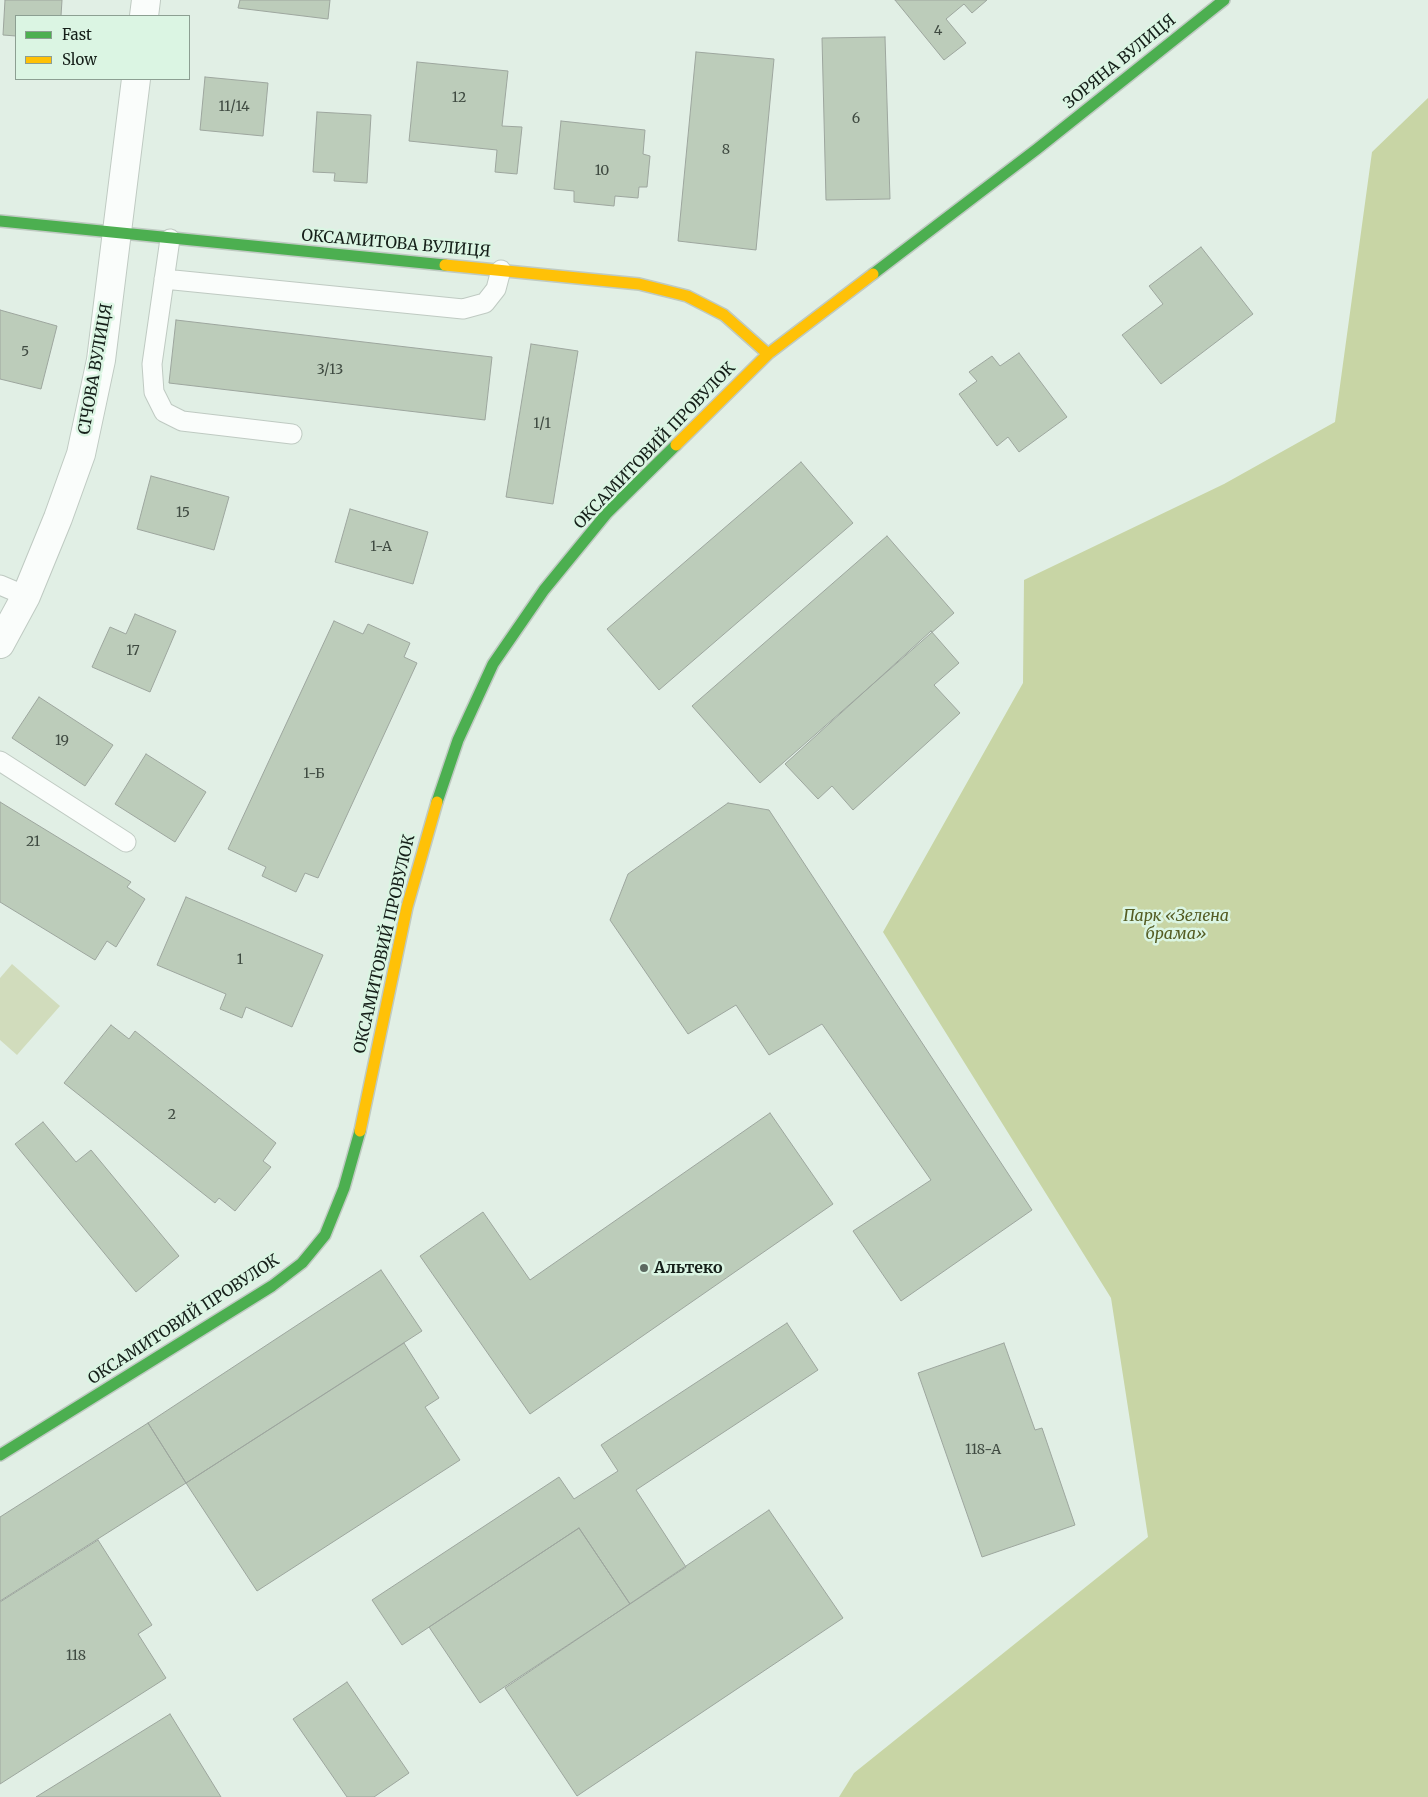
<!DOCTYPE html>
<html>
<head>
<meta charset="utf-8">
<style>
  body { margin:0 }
  #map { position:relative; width:1428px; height:1797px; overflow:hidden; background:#e1efe5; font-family:Merriweather,serif }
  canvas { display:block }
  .legend { position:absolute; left:15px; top:15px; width:175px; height:65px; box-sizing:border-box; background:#dbf5e3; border:1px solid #8c9f92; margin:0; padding:6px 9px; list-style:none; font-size:15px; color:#151f19 }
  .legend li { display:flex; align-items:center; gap:10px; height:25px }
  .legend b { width:25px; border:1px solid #8c9f92 }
</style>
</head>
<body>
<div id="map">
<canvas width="1428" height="1797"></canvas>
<ul class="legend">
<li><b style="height:6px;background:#4caf50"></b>Fast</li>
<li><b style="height:6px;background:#ffc107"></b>Slow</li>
</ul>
</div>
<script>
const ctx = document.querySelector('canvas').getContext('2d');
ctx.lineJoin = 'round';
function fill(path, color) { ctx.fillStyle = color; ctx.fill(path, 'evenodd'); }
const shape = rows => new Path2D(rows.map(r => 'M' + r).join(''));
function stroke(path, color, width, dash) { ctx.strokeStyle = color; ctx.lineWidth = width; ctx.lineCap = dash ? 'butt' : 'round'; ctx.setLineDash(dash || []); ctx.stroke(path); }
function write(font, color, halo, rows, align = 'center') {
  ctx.font = font + ' Merriweather,serif'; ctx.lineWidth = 5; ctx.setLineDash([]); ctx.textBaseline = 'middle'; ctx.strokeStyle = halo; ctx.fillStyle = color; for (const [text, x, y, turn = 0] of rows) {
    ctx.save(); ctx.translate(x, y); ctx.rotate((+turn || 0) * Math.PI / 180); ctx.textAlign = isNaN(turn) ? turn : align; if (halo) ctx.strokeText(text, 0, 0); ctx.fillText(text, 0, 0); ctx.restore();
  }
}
fill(shape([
  [12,964,60,1006,17,1055,0,1040,0,978]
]), '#d1dcbc');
fill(shape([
  [1428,98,1428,1797,839,1797,854,1773,1148,1537,1111,1298,883,932,1023,683,1024,580,1224,484,1335,422,1372,152]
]), '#c8d5a5');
const building = shape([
  [5,0,62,0,61,16,16,16,16,36,3,35,5,0],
  [240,0,330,0,328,19,238,8,240,0],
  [895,0,987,0,972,13,964,4,946,19,966,43,944,60,895,0],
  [885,37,890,199,826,200,822,38,885,37],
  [696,52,774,59,756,250,678,241,696,52],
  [417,62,508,71,502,126,522,127,517,174,495,172,497,150,409,141,417,62],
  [205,77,268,83,263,136,200,130,205,77],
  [317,112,371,115,367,183,334,181,335,173,313,172,317,112],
  [561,121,645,130,643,154,650,156,647,187,639,187,638,198,615,196,614,206,574,202,574,191,554,189,561,121],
  [1201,247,1253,314,1161,384,1122,335,1163,304,1149,286,1201,247],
  [0,310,57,326,41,389,0,379,0,310],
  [176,320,492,357,485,420,169,383,176,320],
  [531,344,578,351,553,504,506,497,531,344],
  [1019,353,1067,417,1019,452,1008,437,997,446,959,394,977,381,969,372,992,356,1000,366,1019,353],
  [801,462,853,523,659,690,607,629,801,462],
  [151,476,229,497,214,550,137,529,151,476],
  [350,509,428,532,413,584,335,562,350,509],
  [887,536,954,613,760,783,692,706,887,536],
  [135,614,176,631,150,692,92,667,110,627,126,634,135,614],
  [334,621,363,634,368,624,410,643,404,657,417,663,318,878,305,873,296,892,262,876,266,867,228,849,334,621],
  [931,631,959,663,934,685,960,713,853,810,832,786,818,799,785,764,931,631],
  [39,697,113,745,85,786,12,738,39,697],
  [146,754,206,792,175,842,115,804,146,754],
  [0,802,131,882,127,887,145,899,116,947,107,941,95,960,0,902,0,802],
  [728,803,769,810,1032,1210,901,1301,853,1231,931,1180,822,1024,769,1055,736,1005,688,1034,610,920,628,874,728,803],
  [186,897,323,955,292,1027,246,1007,242,1018,220,1009,226,994,157,965,186,897],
  [111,1025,129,1039,135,1031,276,1143,263,1161,271,1167,235,1211,219,1198,215,1203,64,1083,111,1025],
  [770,1113,833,1204,530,1414,420,1256,483,1212,530,1280,770,1113],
  [43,1122,76,1162,91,1150,179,1256,136,1292,15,1144,43,1122],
  [381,1270,422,1331,186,1483,148,1423,381,1270],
  [787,1323,818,1370,636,1490,686,1567,630,1604,579,1528,402,1645,372,1600,559,1477,574,1499,618,1471,601,1445,787,1323],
  [404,1343,439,1398,425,1407,460,1460,257,1591,186,1483,404,1343],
  [1004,1343,1035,1430,1042,1428,1075,1525,982,1557,918,1373,1004,1343],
  [148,1423,186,1483,0,1601,0,1517,148,1423],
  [769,1510,843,1618,577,1796,505,1688,769,1510],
  [579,1528,630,1604,480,1703,429,1627,579,1528],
  [98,1540,152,1625,138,1634,166,1678,0,1784,0,1602,98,1540],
  [347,1682,409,1773,374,1797,347,1797,293,1719,347,1682],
  [170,1714,221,1797,36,1797,170,1714]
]);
fill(building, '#bcccba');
stroke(building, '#9da69e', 1);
const lane = shape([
  [170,239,152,364,154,392,164,412,182,421,292,434],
  [164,279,463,309,485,303,496,289,501,270],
  [0,585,26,596],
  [0,761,126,842]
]);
const street = shape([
  [144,16,146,0],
  [0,644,26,596,58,518,81,454,101,360,136,79]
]);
const fast = shape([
  [0,221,445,265],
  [873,274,1037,149,1224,0],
  [437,802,458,740,493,664,544,590,607,513,676,445],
  [0,1455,272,1286,302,1263,325,1235,344,1188,360,1131]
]);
const slow = shape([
  [445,265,639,284,687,296,724,315,768,354],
  [676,445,768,354,873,274],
  [360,1131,407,907,437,802]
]);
stroke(lane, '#bfcac2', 21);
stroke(street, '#bfcac2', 30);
stroke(fast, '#bfcac2', 14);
stroke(slow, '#bfcac2', 14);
stroke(lane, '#fafdfb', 19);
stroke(street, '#fafdfb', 28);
stroke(fast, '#4caf50', 11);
stroke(slow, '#ffc107', 11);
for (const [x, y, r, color] of [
  [644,1268,5,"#5c6860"]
]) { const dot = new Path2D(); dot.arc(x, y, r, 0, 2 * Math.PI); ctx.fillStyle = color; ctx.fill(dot); stroke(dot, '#dbf5e3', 2); }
write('14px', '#3f4a41', null, [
  ["4",938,31],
  ["12",459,98],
  ["11/14",234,107],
  ["6",856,119],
  ["8",726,150],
  ["10",602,171],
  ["5",25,352],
  ["3/13",330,370],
  ["1/1",542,424],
  ["15",183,513],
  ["1-А",381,547],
  ["17",133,651],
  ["19",62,741],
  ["1-Б",314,774],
  ["21",33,842],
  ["1",240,960],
  ["2",172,1115],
  ["118-А",983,1450],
  ["118",76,1656]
]);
write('16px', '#151f19', '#dbf5e3', [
  ["ЗОРЯНА ВУЛИЦЯ",1120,62,-39],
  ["ОКСАМИТОВА ВУЛИЦЯ",396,244,5],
  ["СІЧОВА ВУЛИЦЯ",96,369,-80],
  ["ОКСАМИТОВИЙ ПРОВУЛОК",655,446,-46],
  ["ОКСАМИТОВИЙ ПРОВУЛОК",385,944,-77],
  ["ОКСАМИТОВИЙ ПРОВУЛОК",184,1320,-33]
]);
write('italic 16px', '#545c23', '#dbf5e3', [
  ["Парк «Зелена",1176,916],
  ["брама»",1176,934]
]);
write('bold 16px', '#151f19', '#dbf5e3', [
  ["Альтеко",654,1268]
], 'left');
</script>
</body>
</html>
